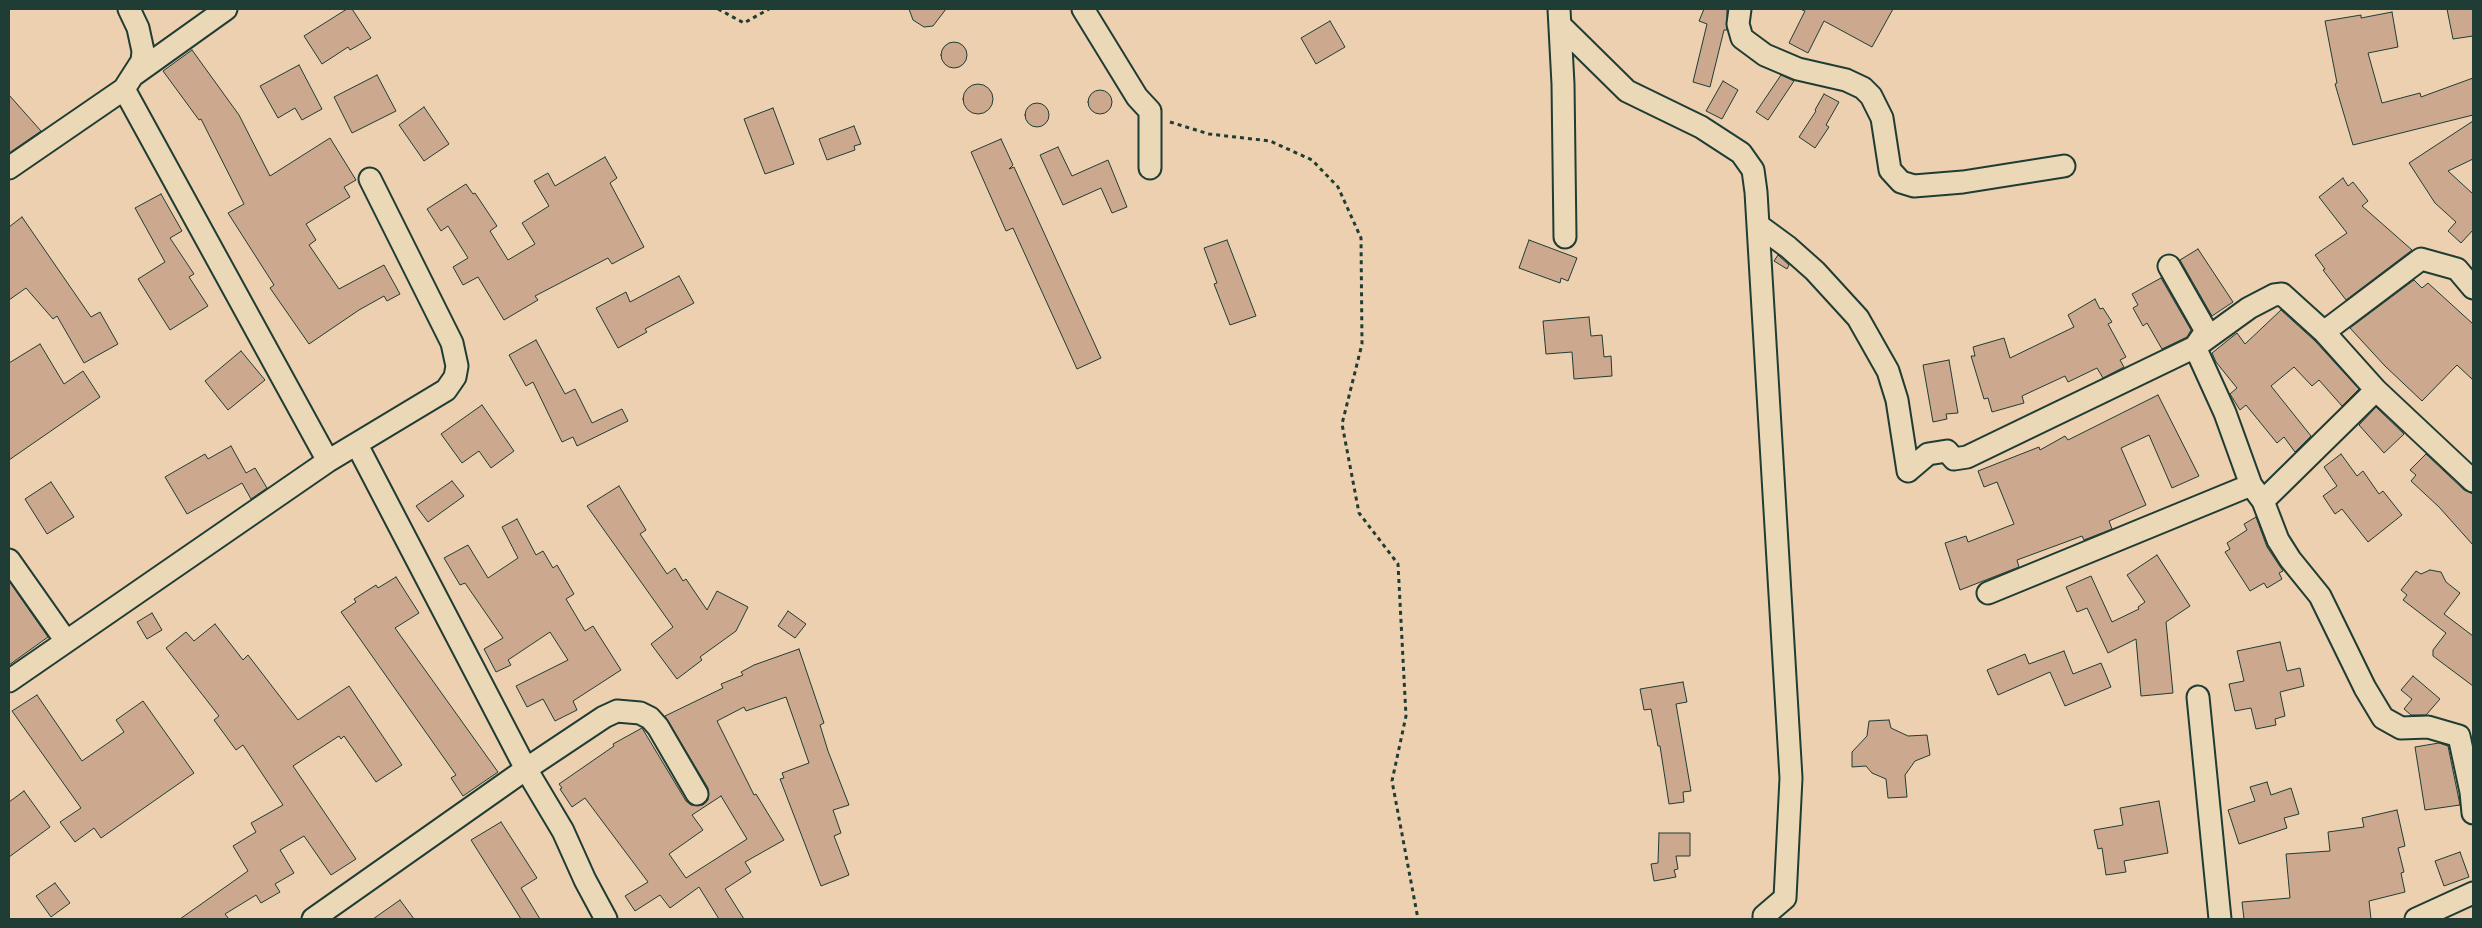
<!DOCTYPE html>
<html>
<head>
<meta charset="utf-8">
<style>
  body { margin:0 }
  #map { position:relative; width:2482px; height:928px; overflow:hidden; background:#edd0b0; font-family:"Playpen Sans",sans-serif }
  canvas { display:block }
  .frame { position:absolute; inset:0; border:10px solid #1f3d34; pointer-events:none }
</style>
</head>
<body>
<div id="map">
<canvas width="2482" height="928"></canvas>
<div class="frame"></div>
</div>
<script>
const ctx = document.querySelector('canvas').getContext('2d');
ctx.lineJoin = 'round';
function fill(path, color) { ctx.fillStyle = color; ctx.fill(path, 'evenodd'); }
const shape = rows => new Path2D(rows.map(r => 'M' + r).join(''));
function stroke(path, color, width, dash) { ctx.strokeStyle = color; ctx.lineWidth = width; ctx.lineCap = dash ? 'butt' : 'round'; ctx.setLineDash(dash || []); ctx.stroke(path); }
const building = shape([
  [347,9,352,9,371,38,350,50,348,47,322,64,304,36,347,9],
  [909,9,946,9,933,26,924,27,913,20,909,9],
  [1704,9,1727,9,1727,30,1724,30,1710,87,1693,82,1707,24,1699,21,1704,9],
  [1800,9,1893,9,1872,47,1824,21,1808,53,1789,43,1805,11,1800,9],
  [2447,9,2473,9,2473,36,2453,39,2447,9],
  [2392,12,2398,47,2368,53,2382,103,2420,93,2421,97,2473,78,2473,115,2353,145,2335,84,2337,83,2325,21,2361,15,2361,18,2392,12],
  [1330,21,1345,47,1316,64,1301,38,1330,21],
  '941 55a13 13 0 1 1 26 0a13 13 0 1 1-26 0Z',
  [192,50,239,115,270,176,330,138,356,180,344,187,350,197,306,224,316,240,309,245,339,289,384,265,400,294,387,301,384,296,359,310,309,344,270,288,274,285,228,213,244,204,201,119,199,120,163,71,192,50],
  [299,65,322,109,302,120,295,108,278,118,260,86,299,65],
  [377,75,396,111,352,133,334,97,377,75],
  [1781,75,1794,81,1768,120,1756,112,1781,75],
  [1723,81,1738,90,1722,119,1706,111,1723,81],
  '963 99a15 15 0 1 1 30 0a15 15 0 1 1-30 0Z',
  '1088 102a12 12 0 1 1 24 0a12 12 0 1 1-24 0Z',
  [1824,94,1839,102,1826,125,1829,127,1815,148,1799,137,1816,111,1815,110,1824,94],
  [9,95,41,131,9,153,9,95],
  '1025 115a12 12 0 1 1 24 0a12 12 0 1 1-24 0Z',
  [424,107,449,144,424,161,399,125,424,107],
  [773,108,794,164,765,174,744,119,773,108],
  [2473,121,2473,159,2448,171,2473,194,2473,230,2461,243,2448,231,2456,222,2435,203,2409,163,2473,121],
  [854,126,861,144,854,146,855,150,827,160,819,139,854,126],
  [1001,139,1013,165,1009,169,1014,167,1101,358,1077,369,1013,228,1006,231,971,152,1001,139],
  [1058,147,1072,176,1108,160,1127,207,1112,213,1101,188,1063,205,1040,155,1058,147],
  [605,157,617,178,610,183,644,247,612,264,608,258,535,296,538,300,504,320,478,277,463,285,453,267,468,258,448,226,441,231,427,209,466,184,473,194,475,193,497,226,490,231,508,260,535,244,522,223,549,206,534,181,548,173,555,186,605,157],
  [2343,178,2348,186,2353,182,2368,201,2362,206,2412,250,2346,300,2323,270,2325,269,2315,255,2347,233,2319,197,2343,178],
  [161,194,182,231,170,238,194,274,189,277,208,306,170,330,138,279,165,262,135,208,161,194],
  [22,217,91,317,100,312,118,344,84,363,57,316,53,319,26,288,9,300,9,227,22,217],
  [1227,240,1256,316,1230,325,1214,284,1217,283,1204,248,1227,240],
  [1529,240,1577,258,1568,281,1561,278,1560,283,1519,268,1529,240],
  [2198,249,2233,302,2212,316,2180,260,2198,249],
  [1778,255,1789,265,1787,269,1774,261,1778,255],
  [679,276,694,303,645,329,647,332,618,348,596,308,626,292,630,302,679,276],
  [2161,278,2191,330,2187,337,2162,349,2147,323,2143,326,2133,308,2138,305,2132,294,2161,278],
  [2414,280,2422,288,2428,283,2473,324,2473,380,2457,365,2422,401,2385,366,2350,328,2414,280],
  [2095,299,2100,309,2103,308,2112,322,2108,324,2126,357,2120,360,2124,367,2103,378,2097,368,2068,382,2065,376,2022,396,2024,403,1992,412,1988,398,1984,399,1971,356,1975,356,1973,347,2004,338,2010,358,2074,327,2068,315,2095,299],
  [2281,310,2315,341,2359,389,2342,406,2319,380,2312,386,2294,367,2271,386,2311,436,2295,452,2284,437,2277,443,2246,405,2240,410,2230,394,2237,388,2216,362,2212,353,2237,333,2245,344,2281,310],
  [1589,317,1591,336,1602,335,1604,357,1611,356,1612,376,1574,379,1572,352,1546,354,1543,321,1589,317],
  [536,340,565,394,575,389,592,423,622,409,628,421,577,446,573,437,562,442,533,382,526,386,509,355,536,340],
  [40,344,64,384,83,371,100,397,9,460,9,363,40,344],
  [241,351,265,380,228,410,205,381,241,351],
  [1949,360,1958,413,1946,414,1947,419,1933,422,1923,365,1949,360],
  [2158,395,2199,476,2172,488,2149,435,2121,448,2146,505,2109,521,2112,529,2084,540,2082,536,2017,560,2019,567,1960,590,1945,543,1966,536,1968,542,2014,524,1997,482,1984,487,1978,471,2039,447,2040,450,2065,436,2068,440,2158,395],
  [482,405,514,451,491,468,479,451,462,463,441,434,482,405],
  [2376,407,2404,434,2384,453,2359,425,2376,407],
  [231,446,246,473,255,468,267,488,251,499,242,483,187,514,165,477,205,454,208,459,231,446],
  [2341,454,2357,476,2363,471,2379,494,2383,491,2402,515,2368,542,2342,509,2335,514,2323,496,2337,486,2324,467,2341,454],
  [2426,454,2464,490,2473,494,2473,545,2439,507,2411,481,2416,475,2410,470,2426,454],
  [452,481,464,496,428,522,416,506,452,481],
  [51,482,74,517,47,534,25,499,51,482],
  [619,486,646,530,640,534,667,574,675,568,683,581,686,579,707,610,717,591,748,607,736,631,700,657,702,660,677,679,651,644,673,627,587,506,619,486],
  [2256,517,2267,547,2283,571,2279,573,2282,579,2267,588,2264,583,2250,591,2225,552,2230,549,2227,543,2247,530,2244,524,2256,517],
  [517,519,536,555,543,551,553,568,557,565,574,594,566,599,585,631,593,626,621,670,573,701,577,710,555,721,543,699,527,707,516,686,568,660,550,632,508,660,511,665,496,672,484,649,503,638,465,583,460,585,444,558,468,545,488,578,518,558,502,527,517,519],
  [2157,555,2190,606,2166,622,2173,693,2141,696,2136,639,2108,653,2087,608,2077,612,2066,587,2091,576,2112,622,2139,609,2138,607,2145,602,2127,575,2157,555],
  [2430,570,2441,572,2446,582,2460,593,2444,614,2473,636,2473,686,2433,656,2433,650,2446,633,2403,600,2407,595,2401,590,2416,571,2421,574,2430,570],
  [396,577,419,613,395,628,498,772,463,796,451,778,456,775,341,612,356,602,354,599,376,585,378,588,396,577],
  [9,581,48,637,9,665,9,581],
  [788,611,806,624,795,638,778,626,788,611],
  [152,613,162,630,147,639,137,622,152,613],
  [215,624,243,660,248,655,298,720,349,686,402,765,376,782,344,736,341,739,339,736,293,766,356,859,331,875,304,836,280,850,294,873,275,884,280,892,261,903,256,895,225,914,229,919,180,919,248,871,233,846,256,832,251,823,283,805,243,745,236,750,214,720,219,716,166,648,186,632,194,641,215,624],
  [2280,642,2287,671,2300,668,2304,686,2280,692,2285,716,2275,719,2276,725,2256,729,2251,708,2235,711,2229,684,2244,681,2237,651,2280,642],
  [799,649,824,723,820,725,828,751,849,805,833,810,841,833,834,836,849,875,821,886,780,779,784,778,782,773,809,763,786,697,746,711,744,707,717,721,754,795,756,794,784,840,745,862,751,872,725,889,744,919,719,919,699,887,670,908,660,895,635,911,625,896,648,882,585,798,572,807,560,789,562,788,559,784,614,746,613,744,642,728,686,801,691,805,703,805,708,800,708,788,665,716,723,688,721,684,743,675,741,672,754,665,799,649],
  [721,796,747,839,686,878,669,854,703,830,692,815,721,796],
  [2064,651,2073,674,2101,663,2111,687,2065,706,2050,672,1998,695,1987,670,2025,654,2029,664,2064,651],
  [2413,676,2440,699,2426,715,2411,715,2404,709,2412,699,2401,690,2413,676],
  [1683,682,1687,702,1676,704,1691,791,1683,792,1684,802,1669,804,1660,746,1658,746,1651,709,1644,710,1640,689,1683,682],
  [37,695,82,761,124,732,116,720,143,701,194,773,101,838,94,828,75,842,60,822,81,808,12,711,37,695],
  [1889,720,1891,728,1908,736,1927,735,1930,755,1915,761,1905,775,1907,797,1888,798,1886,779,1872,773,1866,766,1852,767,1852,752,1867,736,1869,721,1889,720],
  [2439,743,2448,746,2460,805,2425,810,2415,747,2439,743],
  [2267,782,2271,795,2291,788,2299,814,2284,818,2287,828,2239,844,2228,810,2255,801,2250,787,2267,782],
  [24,791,50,827,9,857,9,802,24,791],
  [2159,801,2168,853,2124,861,2126,872,2106,875,2102,848,2098,849,2094,830,2123,825,2120,808,2159,801],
  [2397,810,2405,846,2398,848,2404,872,2401,873,2405,892,2369,901,2371,919,2244,919,2242,902,2290,898,2286,854,2330,851,2328,832,2364,827,2362,818,2397,810],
  [501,822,537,878,521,888,540,919,521,919,471,840,501,822],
  [1659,833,1690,833,1690,856,1676,856,1678,869,1674,870,1676,877,1654,881,1651,864,1658,863,1659,833],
  [2460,852,2469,877,2444,886,2435,861,2460,852],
  [55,883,70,903,51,917,36,896,55,883],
  [400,900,414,919,373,919,400,900]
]);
fill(building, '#cba88e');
stroke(building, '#1f3d34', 1);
const minor = shape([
  [1083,9,1137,97,1150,111,1150,168],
  [1559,9,1563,84,1565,237],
  [1740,9,1738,24,1742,38,1765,55,1798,69,1846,80,1863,88,1871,96,1882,118,1890,170,1901,182,1914,186,1963,182,2064,166],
  [1561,26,1627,91,1701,127,1741,153,1753,170,1756,192,1791,778,1785,898,1764,916,1764,919],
  [135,74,226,9],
  [124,89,328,461],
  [9,168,124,89,142,61,143,51,138,28,129,9],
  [1758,225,1788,247,1815,271,1858,318,1888,371,1897,400,1908,471],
  [2169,266,2206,331,2195,347,2225,413,2251,485,2263,501,2278,540,2290,559,2320,596,2365,688,2383,718,2401,728,2428,727,2459,736,2471,792],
  [2324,332,2421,259,2457,269,2473,288],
  [357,445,526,769,563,831,585,880,606,919],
  [1908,471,1928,454,1947,451,1954,459,1967,457,2195,347,2249,308,2274,295,2282,294,2324,332,2376,390,2473,481],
  [2263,501,2376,390],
  [9,560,66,641],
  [1988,593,2251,485],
  [9,681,328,461,446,390,455,377,457,366,452,343,370,179],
  [2198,697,2220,919],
  [2473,787,2471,792,2473,813],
  [313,919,526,769,604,717,617,711,640,713,650,718,658,727,697,794],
  [2416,919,2473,893]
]);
stroke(minor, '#1f3d34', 25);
stroke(shape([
  [718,9,744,23,769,9],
  [1170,122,1209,134,1270,141,1312,160,1338,187,1361,238,1362,344,1342,424,1359,513,1398,564,1406,716,1392,781,1418,919]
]), '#1f3d34', 3, [4, 4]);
stroke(minor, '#ebd8b6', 21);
</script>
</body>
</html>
